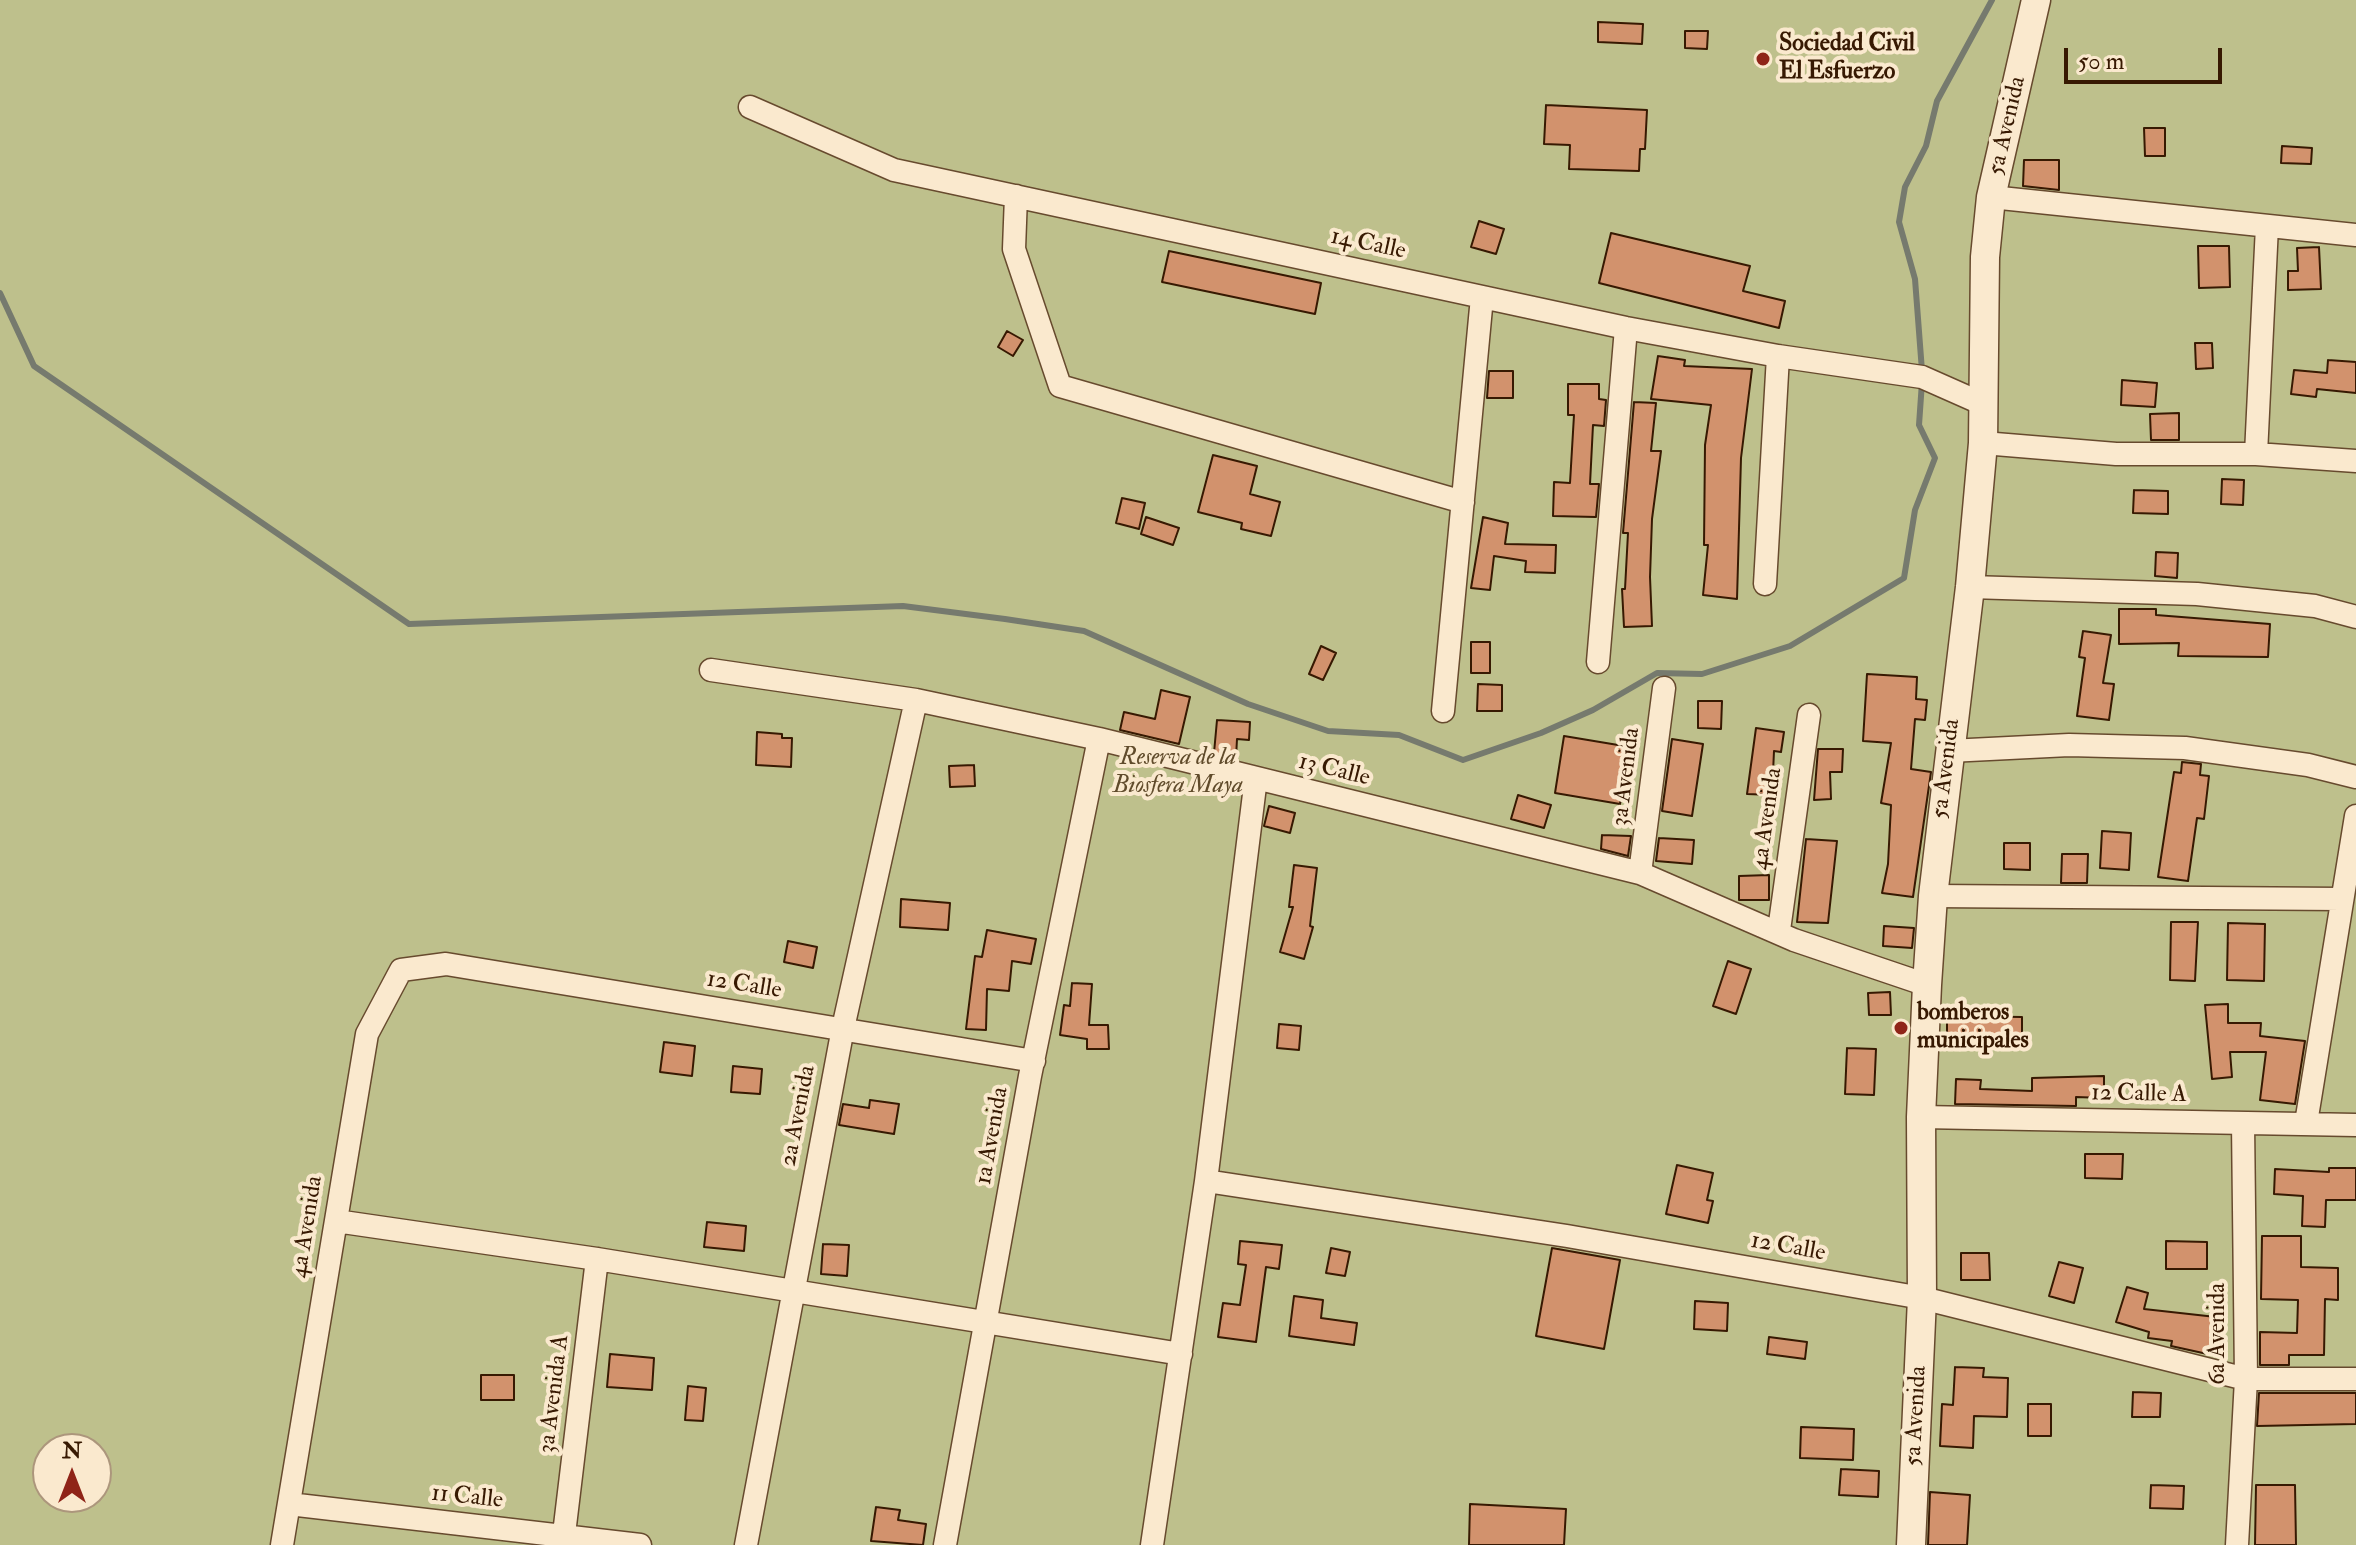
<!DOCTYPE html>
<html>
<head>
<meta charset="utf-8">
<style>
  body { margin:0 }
  #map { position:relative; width:2356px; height:1545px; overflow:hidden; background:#f8ddb3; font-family:"IM FELL Double Pica",serif }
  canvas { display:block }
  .north { position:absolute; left:32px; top:1433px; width:80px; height:80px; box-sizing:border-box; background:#fae9ce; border:2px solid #ac967c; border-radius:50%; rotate:0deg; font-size:22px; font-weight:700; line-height:32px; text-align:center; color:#371902 }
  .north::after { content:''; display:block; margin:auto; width:28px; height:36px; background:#8f2418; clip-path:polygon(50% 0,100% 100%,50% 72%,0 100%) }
  .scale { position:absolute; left:2064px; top:48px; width:158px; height:36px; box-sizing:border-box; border:4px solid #371902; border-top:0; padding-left:10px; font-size:24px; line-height:28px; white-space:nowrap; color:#371902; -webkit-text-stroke:6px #fae9ce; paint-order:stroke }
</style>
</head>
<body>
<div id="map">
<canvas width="2356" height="1545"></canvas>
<div class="north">N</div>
<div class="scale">50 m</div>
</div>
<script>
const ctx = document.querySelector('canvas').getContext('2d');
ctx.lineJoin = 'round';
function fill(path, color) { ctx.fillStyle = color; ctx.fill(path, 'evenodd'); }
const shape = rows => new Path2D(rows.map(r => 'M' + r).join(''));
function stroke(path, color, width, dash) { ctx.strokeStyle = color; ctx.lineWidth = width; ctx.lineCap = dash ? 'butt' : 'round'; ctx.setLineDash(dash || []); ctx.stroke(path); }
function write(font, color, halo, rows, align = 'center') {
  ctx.font = font + ' "IM FELL Double Pica",serif'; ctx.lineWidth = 8; ctx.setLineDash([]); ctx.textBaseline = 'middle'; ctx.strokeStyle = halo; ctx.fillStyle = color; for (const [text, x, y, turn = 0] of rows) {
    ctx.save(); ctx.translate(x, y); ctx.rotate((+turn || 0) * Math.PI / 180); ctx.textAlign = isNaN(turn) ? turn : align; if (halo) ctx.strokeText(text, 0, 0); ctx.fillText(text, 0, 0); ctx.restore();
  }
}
fill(shape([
  [0,0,2356,0,2356,1545,0,1545],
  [48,1449,96,1449,96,1497,48,1497]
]), '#bec08c');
stroke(shape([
  [0,293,34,366,409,624,903,606,1005,619,1084,631,1248,704,1328,731,1399,735,1463,760,1541,733,1593,710,1657,673,1702,674,1790,646,1904,578,1915,510,1935,458,1919,425,1922,382],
  [1922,371,1915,279,1899,222,1905,187,1926,146,1937,101,1992,0]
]), '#767a6e', 6);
const building = shape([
  [1598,22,1643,24,1642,44,1598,42,1598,22],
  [1685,31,1708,31,1707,49,1685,48,1685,31],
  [1546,105,1647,110,1645,149,1640,149,1639,171,1569,169,1570,145,1544,144,1546,105],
  [2144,128,2165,128,2165,156,2145,156,2144,128],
  [2282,146,2312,148,2311,164,2281,163,2282,146],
  [2024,160,2059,160,2059,190,2023,186,2024,160],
  [1479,221,1504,229,1496,254,1471,247,1479,221],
  [1611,233,1750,266,1743,291,1785,301,1779,328,1599,283,1611,233],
  [2198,246,2229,246,2230,287,2199,288,2198,246],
  [2319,247,2321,289,2288,290,2288,271,2298,271,2297,248,2319,247],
  [1169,251,1321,283,1315,314,1162,282,1169,251],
  [1007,331,1023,340,1013,356,998,347,1007,331],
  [2195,343,2212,343,2213,368,2196,369,2195,343],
  [1658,356,1685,360,1684,366,1752,369,1741,458,1737,599,1703,595,1708,545,1704,545,1705,445,1711,405,1651,399,1658,356],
  [2328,360,2356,362,2356,393,2317,389,2316,397,2291,394,2294,370,2327,373,2328,360],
  [1489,371,1513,371,1513,398,1487,398,1489,371],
  [2122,380,2157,383,2155,407,2121,405,2122,380],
  [1568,384,1599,384,1599,399,1606,400,1604,426,1593,425,1590,484,1599,484,1596,517,1553,516,1554,482,1570,483,1574,415,1568,415,1568,384],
  [1634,402,1656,403,1651,451,1661,451,1652,519,1650,577,1652,626,1624,627,1622,589,1625,589,1628,533,1623,533,1634,402],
  [2179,413,2179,440,2151,440,2150,414,2179,413],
  [1213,455,1257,466,1250,494,1280,502,1271,536,1241,529,1242,523,1198,512,1213,455],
  [2222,479,2244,480,2243,505,2221,504,2222,479],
  [2134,490,2168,491,2168,514,2133,513,2134,490],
  [1122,498,1145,503,1139,529,1116,523,1122,498],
  [1146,517,1179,528,1173,545,1141,534,1146,517],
  [1483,517,1508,523,1505,544,1556,545,1555,573,1525,572,1526,561,1494,556,1490,590,1471,588,1483,517],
  [2156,552,2178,553,2177,578,2155,576,2156,552],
  [2119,609,2156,609,2156,615,2270,624,2268,657,2178,656,2179,643,2119,644,2119,609],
  [2083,631,2111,635,2103,683,2114,684,2109,720,2077,716,2085,658,2079,657,2083,631],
  [1471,642,1490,642,1490,673,1471,673,1471,642],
  [1321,646,1336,653,1323,680,1309,674,1321,646],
  [1867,674,1917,677,1916,699,1927,700,1925,720,1915,719,1911,769,1931,772,1913,897,1882,893,1888,864,1891,805,1881,803,1891,743,1863,741,1867,674],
  [1478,684,1502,685,1502,711,1477,711,1478,684],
  [1161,690,1190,697,1179,744,1120,730,1124,712,1155,719,1161,690],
  [1698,701,1722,701,1721,729,1698,728,1698,701],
  [1217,720,1250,722,1249,740,1237,739,1236,758,1214,753,1217,720],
  [1756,728,1784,732,1781,752,1774,751,1772,795,1747,794,1756,728],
  [757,732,782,734,782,738,792,738,791,767,756,765,757,732],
  [1564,736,1630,747,1620,804,1555,793,1564,736],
  [1672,739,1703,744,1692,816,1662,811,1672,739],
  [1818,749,1843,749,1842,772,1830,772,1831,799,1814,800,1818,749],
  [2182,762,2201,764,2200,775,2209,776,2204,819,2197,818,2188,881,2158,877,2174,772,2181,773,2182,762],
  [974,765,975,786,950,787,949,766,974,765],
  [1518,795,1551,805,1544,828,1511,819,1518,795],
  [1269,806,1295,813,1290,833,1264,826,1269,806],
  [2102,831,2131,833,2129,870,2100,868,2102,831],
  [1602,835,1631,836,1628,856,1601,849,1602,835],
  [1659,838,1694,840,1692,864,1656,861,1659,838],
  [1806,839,1837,841,1828,923,1797,922,1806,839],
  [2004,843,2030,843,2030,870,2004,869,2004,843],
  [2062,854,2088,854,2087,883,2061,883,2062,854],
  [1294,865,1317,868,1310,926,1313,927,1304,959,1280,952,1293,907,1289,907,1294,865],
  [1769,875,1769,900,1739,900,1739,876,1769,875],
  [901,899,950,903,948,930,900,927,901,899],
  [2171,922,2198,922,2195,981,2170,980,2171,922],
  [2228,923,2265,924,2264,981,2227,980,2228,923],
  [1884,926,1914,928,1912,948,1883,946,1884,926],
  [987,930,1036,939,1031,964,1012,961,1009,991,987,989,986,1030,966,1029,975,956,982,957,987,930],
  [788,941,817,947,813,968,784,962,788,941],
  [1728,961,1751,969,1736,1014,1713,1006,1728,961],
  [1072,983,1092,984,1089,1025,1108,1025,1109,1049,1087,1049,1087,1039,1060,1035,1064,1005,1070,1006,1072,983],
  [1890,992,1891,1015,1869,1015,1868,993,1890,992],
  [2228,1004,2228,1023,2261,1023,2260,1036,2305,1041,2295,1104,2260,1100,2266,1052,2230,1052,2232,1077,2212,1079,2205,1005,2228,1004],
  [1947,1016,2022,1017,2022,1046,1947,1046,1947,1016],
  [1279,1024,1301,1026,1299,1050,1277,1048,1279,1024],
  [664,1042,695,1046,692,1076,660,1072,664,1042],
  [1847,1048,1876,1049,1874,1095,1845,1094,1847,1048],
  [733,1066,762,1069,760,1094,731,1092,733,1066],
  [2104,1076,2104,1098,2076,1097,2076,1106,1955,1104,1956,1079,1981,1080,1980,1089,2032,1091,2032,1078,2104,1076],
  [870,1100,899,1104,894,1134,839,1125,843,1104,869,1108,870,1100],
  [2085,1154,2123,1154,2122,1179,2085,1178,2085,1154],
  [1677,1165,1713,1173,1707,1200,1713,1201,1708,1223,1666,1214,1677,1165],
  [2329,1168,2356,1168,2356,1200,2326,1200,2325,1227,2302,1226,2303,1196,2274,1194,2275,1169,2329,1172,2329,1168],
  [707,1222,746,1226,744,1251,704,1247,707,1222],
  [2262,1236,2301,1236,2301,1267,2338,1268,2338,1300,2325,1299,2324,1355,2289,1355,2289,1365,2260,1365,2260,1332,2297,1333,2298,1300,2261,1299,2262,1236],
  [1240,1241,1282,1245,1279,1269,1266,1267,1256,1342,1218,1337,1223,1303,1240,1305,1246,1265,1238,1264,1240,1241],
  [2166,1241,2207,1242,2207,1269,2166,1269,2166,1241],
  [823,1244,849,1245,847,1276,821,1274,823,1244],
  [1331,1248,1350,1252,1345,1276,1326,1273,1331,1248],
  [1552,1248,1620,1260,1604,1349,1536,1336,1552,1248],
  [1961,1253,1989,1253,1990,1280,1961,1280,1961,1253],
  [2059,1262,2083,1268,2074,1303,2049,1296,2059,1262],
  [2127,1287,2148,1293,2144,1309,2225,1318,2221,1357,2171,1346,2172,1341,2148,1338,2149,1332,2116,1322,2127,1287],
  [1294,1296,1323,1300,1321,1318,1357,1323,1354,1345,1289,1336,1294,1296],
  [1695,1301,1728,1303,1727,1331,1694,1329,1695,1301],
  [1769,1337,1807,1342,1805,1359,1767,1354,1769,1337],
  [610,1354,654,1358,652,1390,607,1387,610,1354],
  [1955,1367,1984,1368,1983,1377,2008,1378,2007,1417,1974,1416,1973,1448,1940,1446,1942,1404,1953,1405,1955,1367],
  [481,1375,514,1375,514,1400,481,1400,481,1375],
  [688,1386,706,1388,703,1421,685,1420,688,1386],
  [2133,1392,2161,1393,2160,1417,2132,1417,2133,1392],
  [2259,1393,2356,1393,2356,1424,2257,1426,2259,1393],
  [2028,1404,2051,1404,2051,1436,2028,1436,2028,1404],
  [1801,1427,1854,1429,1853,1460,1800,1458,1801,1427],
  [1841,1469,1879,1471,1878,1497,1839,1495,1841,1469],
  [2151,1485,2184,1486,2183,1509,2150,1508,2151,1485],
  [2256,1485,2295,1485,2296,1545,2255,1545,2256,1485],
  [1930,1492,1970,1495,1967,1545,1928,1545,1930,1492],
  [1470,1504,1566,1509,1564,1545,1469,1545,1470,1504],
  [876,1507,900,1510,898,1520,926,1524,923,1545,871,1541,876,1507]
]);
fill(building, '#d2926d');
stroke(building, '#371902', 2);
const minor = shape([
  [750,107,894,170,1626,328,1778,356,1922,377,1983,404],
  [1016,196,1014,249,1060,386,1463,502],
  [1991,197,2356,235],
  [1983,443,2116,454,2256,454,2356,461],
  [2256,454,2267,226],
  [1765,584,1778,356],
  [1970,587,2197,594,2315,606,2356,617],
  [1598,662,1626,328],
  [711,670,916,700,1099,739,1640,873,1794,940,1927,985],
  [1443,711,1482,297],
  [1949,751,2069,745,2185,748,2308,765,2356,777],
  [1640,873,1664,688],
  [1933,896,2341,899],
  [1779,930,1809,715],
  [1921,1117,2356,1125],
  [2306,1123,2356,816],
  [1206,1181,1567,1236,1922,1298,2246,1379,2356,1379],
  [336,1221,597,1259,1181,1354],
  [289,1504,640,1545],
  [564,1534,597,1259],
  [282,1545,367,1034,401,970,446,964,1034,1061],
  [746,1545,843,1028,916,700],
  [945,1545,1030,1076,1099,739],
  [1152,1545,1206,1181,1256,778],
  [2237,1545,2246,1379,2243,1123]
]);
const tertiary = shape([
  [1911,1545,1922,1298,1921,1117,1927,985,1933,896,1970,587,1983,443,1985,257,1991,197,2036,0]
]);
stroke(minor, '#674a2e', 25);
stroke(tertiary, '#674a2e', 31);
stroke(minor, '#fae9ce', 22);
stroke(tertiary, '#fae9ce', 28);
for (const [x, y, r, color] of [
  [1763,59,8,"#8f2418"],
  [1901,1028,8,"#8f2418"]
]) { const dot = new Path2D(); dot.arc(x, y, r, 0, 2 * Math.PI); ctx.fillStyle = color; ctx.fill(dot); stroke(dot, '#fae9ce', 3); }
write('bold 24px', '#371902', '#fae9ce', [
  ["Sociedad Civil",1779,45],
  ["El Esfuerzo",1779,73],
  ["bomberos",1917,1014],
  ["municipales",1917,1042]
], 'left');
write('24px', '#371902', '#fae9ce', [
  ["5a Avenida",2008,126,-77],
  ["14 Calle",1368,245,12],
  ["5a Avenida",1947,769,-83],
  ["13 Calle",1334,771,14],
  ["3a Avenida",1627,777,-83],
  ["4a Avenida",1768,819,-82],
  ["12 Calle",744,986,9],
  ["12 Calle A",2139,1095,1],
  ["2a Avenida",799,1116,-79],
  ["1a Avenida",993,1136,-80],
  ["4a Avenida",308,1227,-81],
  ["12 Calle",1788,1248,10],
  ["6a Avenida",2219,1334,-90],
  ["3a Avenida A",555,1394,-83],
  ["5a Avenida",1917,1416,-87],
  ["11 Calle",467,1498,6]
]);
write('italic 24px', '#604b2b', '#fae9ce', [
  ["Reserva de la",1178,759],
  ["Biosfera Maya",1178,787]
]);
</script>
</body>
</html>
